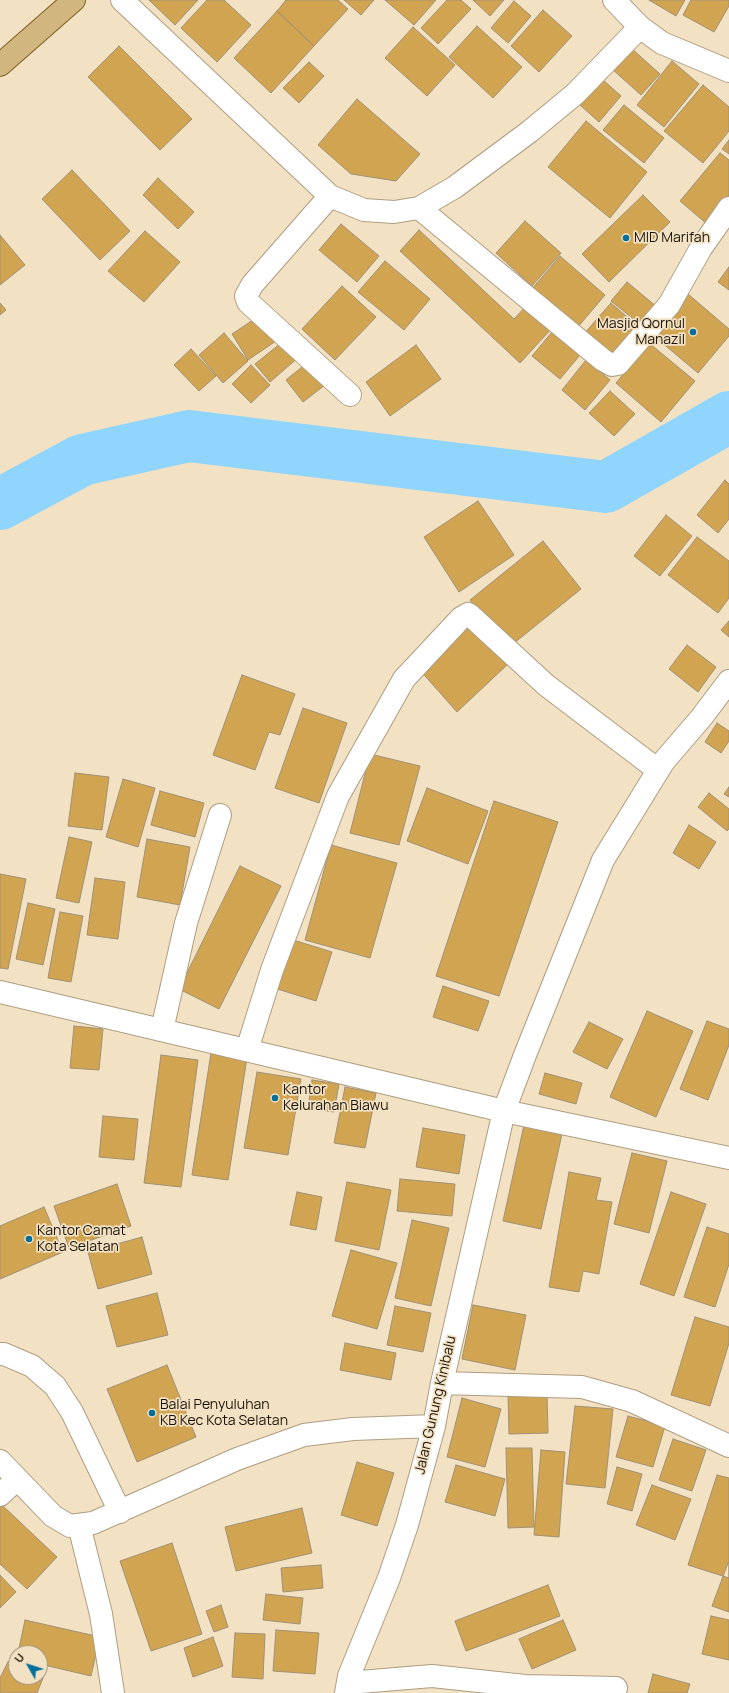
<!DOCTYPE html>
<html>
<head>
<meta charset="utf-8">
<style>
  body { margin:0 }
  #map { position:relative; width:729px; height:1693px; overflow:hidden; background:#f3e1c3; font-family:Manrope,sans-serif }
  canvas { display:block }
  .north { position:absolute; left:8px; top:1645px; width:40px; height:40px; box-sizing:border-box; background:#f3e1c3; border:1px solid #9c8f79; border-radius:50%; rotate:309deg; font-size:11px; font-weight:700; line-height:16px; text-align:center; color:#1a1309 }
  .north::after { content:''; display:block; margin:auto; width:14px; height:18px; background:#006e9a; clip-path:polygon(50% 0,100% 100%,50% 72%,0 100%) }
</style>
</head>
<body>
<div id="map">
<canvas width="729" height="1693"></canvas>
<div class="north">U</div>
</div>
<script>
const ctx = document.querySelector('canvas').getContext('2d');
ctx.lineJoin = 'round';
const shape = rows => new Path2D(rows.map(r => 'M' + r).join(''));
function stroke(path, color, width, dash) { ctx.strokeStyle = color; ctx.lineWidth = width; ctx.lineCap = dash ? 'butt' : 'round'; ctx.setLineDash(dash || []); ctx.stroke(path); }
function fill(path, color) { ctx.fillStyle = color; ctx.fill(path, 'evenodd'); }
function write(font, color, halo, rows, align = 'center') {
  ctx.font = font + ' Manrope,sans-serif'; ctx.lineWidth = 3.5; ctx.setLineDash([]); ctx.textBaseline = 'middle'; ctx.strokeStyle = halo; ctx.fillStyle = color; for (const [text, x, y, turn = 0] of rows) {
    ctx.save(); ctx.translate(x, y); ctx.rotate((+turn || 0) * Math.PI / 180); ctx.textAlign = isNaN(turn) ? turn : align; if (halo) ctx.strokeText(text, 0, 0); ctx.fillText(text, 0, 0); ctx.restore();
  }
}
stroke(shape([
  [0,504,82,460,189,436,606,487,729,417]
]), '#8fd5fd', 52);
const building = shape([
  [149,0,198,0,175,25,149,0],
  [207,0,224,0,251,25,217,62,181,28,207,0],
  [286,0,338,0,348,9,314,46,277,11,286,0],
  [344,0,374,0,361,15,344,0],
  [385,0,436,0,414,25,385,0],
  [447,0,461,0,471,9,438,44,421,28,447,0],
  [473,0,504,0,490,16,473,0],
  [649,0,685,0,676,16,649,0],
  [691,0,729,0,729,6,714,32,683,15,691,0],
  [514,1,531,16,508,43,491,28,514,1],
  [543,10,572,36,539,72,511,46,543,10],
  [277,11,314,46,271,93,234,58,277,11],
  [477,26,522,67,493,98,449,57,477,26],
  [413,27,455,65,427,96,385,58,413,27],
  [119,46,192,119,160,150,88,77,119,46],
  [631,48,660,74,641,95,612,69,631,48],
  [672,61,699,84,664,127,637,105,672,61],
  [309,62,324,76,299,103,283,88,309,62],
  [602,79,621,96,599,122,580,105,602,79],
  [703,85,729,107,729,131,703,163,664,131,703,85],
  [357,99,420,154,396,181,351,174,318,145,357,99],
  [624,105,664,138,644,163,603,130,624,105],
  [586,121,647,172,610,218,548,167,586,121],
  [729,140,729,154,722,149,729,140],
  [720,153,729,160,729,200,708,225,680,201,720,153],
  [72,170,130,231,100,260,42,199,72,170],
  [158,178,194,212,178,229,143,195,158,178],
  [643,195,670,222,609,282,582,254,643,195],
  [525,221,561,253,532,286,496,253,525,221],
  [341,224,379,256,357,282,319,250,341,224],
  [419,230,514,319,529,303,554,326,520,363,400,251,419,230],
  [145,231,180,262,144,302,108,271,145,231],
  [0,235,25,265,0,285,0,235],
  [560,256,605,295,577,328,531,290,560,256],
  [385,261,430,299,404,330,358,292,385,261],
  [729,267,729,290,718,282,729,267],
  [627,282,657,307,642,326,611,301,627,282],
  [342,286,376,317,335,360,302,329,342,286],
  [688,294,729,329,729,336,698,373,654,336,688,294],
  [0,303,6,310,0,315,0,303],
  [611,303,640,328,613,360,583,335,611,303],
  [259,316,276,341,248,360,232,334,259,316],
  [557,326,585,349,560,379,532,356,557,326],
  [224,333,248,361,223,383,199,355,224,333],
  [286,339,300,356,270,382,255,364,286,339],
  [649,343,695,381,661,422,616,383,649,343],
  [416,345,441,379,390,416,366,382,416,345],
  [191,349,216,376,199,391,174,365,191,349],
  [586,360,610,380,585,410,562,390,586,360],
  [307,363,325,385,303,402,286,380,307,363],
  [251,365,270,385,251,403,232,384,251,365],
  [610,391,635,414,614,436,589,413,610,391],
  [725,480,729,484,729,519,718,533,697,515,725,480],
  [478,501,514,555,459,592,424,537,478,501],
  [666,515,692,536,660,576,634,556,666,515],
  [697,537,729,561,729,598,718,613,668,575,697,537],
  [543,541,581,589,508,648,470,600,543,541],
  [729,621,729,637,721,630,729,621],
  [469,622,508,664,457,712,418,668,469,622],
  [687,645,716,667,698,692,669,669,687,645],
  [242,675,295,694,280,735,269,732,255,770,213,755,242,675],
  [303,708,347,723,319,803,275,788,303,708],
  [717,723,729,731,729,741,721,753,705,742,717,723],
  [370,754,420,766,399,845,350,833,370,754],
  [75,773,109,777,102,830,68,826,75,773],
  [123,779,155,788,138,847,106,837,123,779],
  [729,787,729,797,724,794,729,787],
  [427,788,488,811,468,864,407,841,427,788],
  [160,791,204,803,195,837,151,825,160,791],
  [709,793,729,809,729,829,727,831,698,807,709,793],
  [494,801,558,822,499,996,436,976,494,801],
  [689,825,716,842,699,869,673,853,689,825],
  [69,837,92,842,79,903,56,898,69,837],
  [147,839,190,847,180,905,137,897,147,839],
  [331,845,397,863,370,958,305,940,331,845],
  [240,866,281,886,219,1009,179,989,240,866],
  [0,874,26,879,8,969,0,968,0,874],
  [95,878,125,882,118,939,87,935,95,878],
  [28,903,55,909,43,965,16,959,28,903],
  [60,912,83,916,71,982,48,978,60,912],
  [290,939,332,952,316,1001,274,988,290,939],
  [443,986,489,1001,478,1031,433,1017,443,986],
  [647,1011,693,1031,656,1117,610,1097,647,1011],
  [707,1021,729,1029,729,1045,708,1100,680,1089,707,1021],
  [589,1022,623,1039,607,1069,573,1052,589,1022],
  [74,1026,103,1029,99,1070,70,1068,74,1026],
  [211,1053,247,1058,228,1180,192,1175,211,1053],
  [161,1055,198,1060,181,1187,144,1183,161,1055],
  [257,1072,301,1079,288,1155,244,1148,257,1072],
  [545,1073,582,1083,576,1104,539,1094,545,1073],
  [312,1080,339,1084,334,1112,308,1108,312,1080],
  [345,1087,376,1093,365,1148,334,1143,345,1087],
  [103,1116,138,1119,134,1160,99,1157,103,1116],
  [524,1125,562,1134,541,1229,503,1221,524,1125],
  [423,1128,465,1135,459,1174,416,1167,423,1128],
  [632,1153,667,1161,649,1233,614,1224,632,1153],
  [569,1172,601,1178,596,1200,612,1202,599,1274,583,1271,579,1292,549,1287,569,1172],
  [400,1179,455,1184,452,1216,397,1211,400,1179],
  [347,1182,391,1190,379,1250,335,1241,347,1182],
  [117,1184,131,1226,69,1248,54,1206,117,1184],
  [297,1192,322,1197,316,1230,290,1225,297,1192],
  [671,1192,706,1204,674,1296,640,1284,671,1192],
  [44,1207,63,1252,0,1279,0,1226,44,1207],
  [412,1220,449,1228,431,1306,395,1298,412,1220],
  [707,1227,729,1234,729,1264,715,1307,684,1297,707,1227],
  [142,1237,152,1274,98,1289,88,1252,142,1237],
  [351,1250,397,1263,377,1329,332,1316,351,1250],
  [157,1293,168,1335,117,1347,106,1306,157,1293],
  [473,1305,526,1315,515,1370,462,1359,473,1305],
  [395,1306,431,1313,423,1352,387,1345,395,1306],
  [695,1317,729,1327,729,1343,710,1406,671,1395,695,1317],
  [345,1343,396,1353,391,1380,340,1370,345,1343],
  [167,1365,196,1437,137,1462,107,1389,167,1365],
  [547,1393,548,1433,509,1434,508,1394,547,1393],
  [462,1398,501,1409,485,1467,447,1457,462,1398],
  [575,1406,613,1409,605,1488,566,1484,575,1406],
  [628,1416,665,1426,653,1467,616,1457,628,1416],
  [673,1439,706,1450,692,1491,659,1480,673,1439],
  [506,1448,532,1448,534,1527,508,1528,506,1448],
  [541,1450,565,1452,559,1537,534,1535,541,1450],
  [357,1462,394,1473,377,1526,341,1515,357,1462],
  [456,1465,505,1479,495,1516,445,1502,456,1465],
  [617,1467,642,1474,632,1511,607,1504,617,1467],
  [717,1475,729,1478,729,1578,688,1565,717,1475],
  [652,1485,691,1499,675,1540,636,1525,652,1485],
  [2,1505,57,1557,27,1589,0,1564,0,1507,2,1505],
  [302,1508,312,1553,236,1571,225,1527,302,1508],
  [172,1543,202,1634,151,1651,120,1561,172,1543],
  [728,1563,729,1563,729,1612,712,1606,728,1563],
  [321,1565,323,1588,283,1592,281,1568,321,1565],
  [0,1575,16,1592,0,1608,0,1575],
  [548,1585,560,1616,466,1651,455,1621,548,1585],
  [266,1594,303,1598,300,1624,263,1620,266,1594],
  [221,1605,228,1627,214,1632,206,1611,221,1605],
  [711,1616,729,1620,729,1660,702,1654,711,1616],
  [25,1620,100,1637,91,1676,40,1664,40,1653,18,1653,25,1620],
  [563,1620,576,1650,532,1669,519,1639,563,1620],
  [276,1630,319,1633,315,1674,273,1671,276,1630],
  [235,1633,265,1634,263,1679,232,1677,235,1633],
  [213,1637,223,1666,193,1677,184,1648,213,1637],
  [8,1662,16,1666,16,1677,40,1677,43,1678,37,1693,0,1693,0,1678,8,1662],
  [653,1674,690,1684,687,1693,648,1693,653,1674]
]);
fill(building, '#d0a451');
stroke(building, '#a09074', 1);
const street = shape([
  [122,0,330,196,364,210,394,212,419,208,455,187,529,132,575,94,640,27,662,43,729,71],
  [614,0,640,27],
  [330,196,252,285,246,296,248,302,350,395],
  [419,208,603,360,612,365,618,364,669,305,701,248,729,208],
  [162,1030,186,923,220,815],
  [247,1050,272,970,338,796,404,679,461,618,468,614,471,616,546,685,658,770],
  [0,1354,4,1354,32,1366,55,1386,72,1412,120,1512],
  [442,1383,582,1387,632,1401,729,1446],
  [0,1461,53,1516,70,1526,93,1523,237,1459,304,1435,353,1429,434,1426],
  [0,1495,17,1479],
  [79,1525,101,1614,113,1693],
  [348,1683,432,1676,525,1686,616,1688],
  [346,1693,349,1676,389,1578,407,1525,434,1426,442,1383,504,1111,525,1055,603,860,664,761,701,718,729,681]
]);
const secondary = shape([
  [0,992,504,1111,729,1158]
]);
const primary = shape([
  [0,65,74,0]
]);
stroke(street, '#ae9d81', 24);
stroke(secondary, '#ae9d81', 24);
stroke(primary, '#7d5d20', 24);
stroke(street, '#fff', 22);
stroke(secondary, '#fff', 22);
stroke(primary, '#d1b680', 22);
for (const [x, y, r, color] of [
  [626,238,4,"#006e9a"],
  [693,332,4,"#006e9a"],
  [275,1098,4,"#006e9a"],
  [29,1239,4,"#006e9a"],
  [152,1413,4,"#006e9a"]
]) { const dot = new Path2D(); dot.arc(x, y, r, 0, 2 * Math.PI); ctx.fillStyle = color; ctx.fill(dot); stroke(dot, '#f3e1c3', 1.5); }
write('14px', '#1a1309', '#f3e1c3', [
  ["MID Marifah",634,238],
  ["Masjid Qornul",685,324,"right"],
  ["Manazil",685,340,"right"],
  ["Kantor",283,1090],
  ["Kelurahan Biawu",283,1106],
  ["Kantor Camat",37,1231],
  ["Kota Selatan",37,1247],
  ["Balai Penyuluhan",160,1405],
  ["KB Kec Kota Selatan",160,1421]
], 'left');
write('14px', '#1a1309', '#f3e1c3', [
  ["Jalan Gunung Kinibalu",436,1405,-77]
]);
</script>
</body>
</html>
